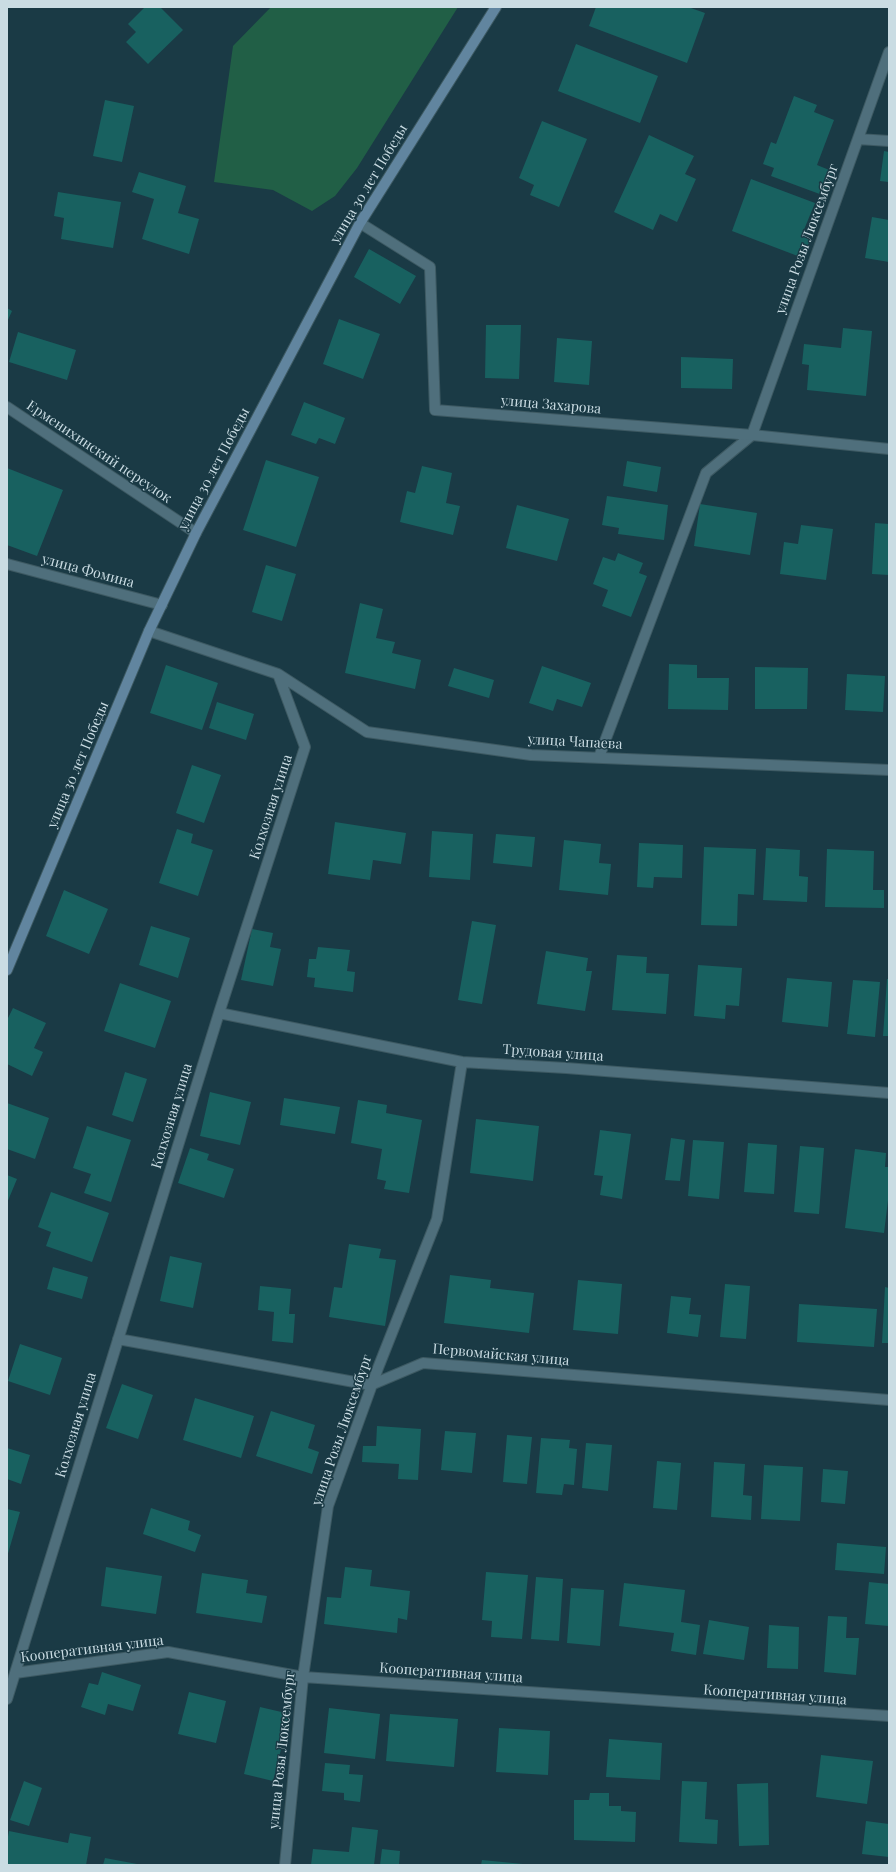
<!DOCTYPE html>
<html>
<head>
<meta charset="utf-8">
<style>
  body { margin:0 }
  #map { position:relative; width:896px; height:1872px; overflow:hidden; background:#1a3a45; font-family:"Playfair Display",serif }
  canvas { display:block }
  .frame { position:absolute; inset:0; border:8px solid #cadce3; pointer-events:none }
</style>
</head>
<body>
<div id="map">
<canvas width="896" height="1872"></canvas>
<div class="frame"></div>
</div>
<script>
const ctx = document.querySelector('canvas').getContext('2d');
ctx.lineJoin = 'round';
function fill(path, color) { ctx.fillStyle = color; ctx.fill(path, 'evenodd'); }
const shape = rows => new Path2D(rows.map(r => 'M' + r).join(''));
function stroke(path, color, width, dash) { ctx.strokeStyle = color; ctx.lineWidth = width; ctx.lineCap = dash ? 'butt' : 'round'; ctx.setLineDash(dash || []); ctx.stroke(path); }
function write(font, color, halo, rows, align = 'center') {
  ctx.font = font + ' "Playfair Display",serif'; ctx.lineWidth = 3; ctx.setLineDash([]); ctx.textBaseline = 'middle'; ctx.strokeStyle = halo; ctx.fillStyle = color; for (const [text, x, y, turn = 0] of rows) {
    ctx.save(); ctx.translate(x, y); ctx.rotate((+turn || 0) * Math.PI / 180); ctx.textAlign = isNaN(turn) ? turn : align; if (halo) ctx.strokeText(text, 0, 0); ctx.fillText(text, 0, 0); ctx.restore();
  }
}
fill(shape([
  [271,7,458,7,357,168,335,196,312,211,273,190,214,182,233,46]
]), '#215f46');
fill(shape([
  [145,7,160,7,183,30,148,64,126,42,136,32,128,24],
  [596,7,688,7,705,13,687,63,589,26],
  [576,44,658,76,640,123,558,91],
  [794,96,817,105,814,112,834,120,817,165,834,172,825,196,771,176,774,168,763,164,771,142,776,144],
  [105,100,134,106,122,162,93,156],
  [542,121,587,139,559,207,530,195,534,185,519,178],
  [649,135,694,156,685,174,696,179,677,222,660,214,653,230,614,212],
  [884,151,889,152,889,182,880,181],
  [139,172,186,186,178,213,199,219,189,254,142,239,154,199,132,192],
  [751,179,815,203,803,232,812,235,803,258,732,231],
  [58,192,121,202,113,248,61,239,64,218,54,216],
  [872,217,889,220,889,262,865,258],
  [369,249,416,276,400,304,354,277],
  [7,308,12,311,7,322],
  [339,319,380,334,363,379,323,364],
  [486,325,521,325,519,379,485,378],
  [843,328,872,331,866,396,807,390,809,365,802,364,804,344,841,348],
  [18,332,76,350,67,380,9,362],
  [557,338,592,341,589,385,554,382],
  [681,357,733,359,732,389,681,388],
  [304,402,345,418,335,444,319,438,316,444,291,435],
  [266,460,319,477,296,547,243,530],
  [627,461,661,467,657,492,623,486],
  [422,466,452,473,446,503,460,506,453,535,400,522,407,491,415,493],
  [7,468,63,490,37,556,7,545],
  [607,496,668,505,664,540,618,534,619,528,602,525],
  [700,504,757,513,750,555,694,546],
  [517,505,569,519,557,561,506,548],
  [875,523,889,524,889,575,872,574],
  [801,525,833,529,826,580,780,574,784,542,798,544],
  [618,553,643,563,639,573,647,576,631,617,602,606,608,590,593,584,603,557,615,561],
  [266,565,296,574,282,621,252,612],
  [360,603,383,609,376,638,395,642,392,653,421,660,415,689,345,673],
  [669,664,697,665,697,678,729,678,728,710,668,709],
  [166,665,218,683,202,730,150,713],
  [542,666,591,683,582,707,557,699,553,711,529,703],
  [755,667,808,668,807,709,755,709],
  [454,668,494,680,489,698,448,686],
  [847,674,885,676,883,712,845,710],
  [217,702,254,714,246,740,209,728],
  [192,765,221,775,204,823,176,813],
  [335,822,406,833,401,864,373,860,370,880,328,874],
  [177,829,193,834,191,843,213,850,198,896,159,883],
  [432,831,473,834,470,880,429,877],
  [496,834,535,837,532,867,493,863],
  [564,840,601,844,599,863,611,864,608,895,559,890],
  [639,843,683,845,682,878,654,877,653,888,637,887],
  [704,847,756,849,754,895,738,894,737,926,701,925],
  [766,848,800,850,799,876,808,877,807,902,763,900],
  [827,849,874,851,873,890,884,890,884,908,825,907],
  [64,890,108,909,89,954,46,936],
  [472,921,496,925,482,1004,458,1000],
  [151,926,190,938,178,978,139,965],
  [252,929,273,933,270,947,281,949,273,986,241,980],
  [318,947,350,950,347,971,355,972,353,992,314,987,315,978,307,977,309,959,316,959],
  [546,951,588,958,586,971,592,971,585,1011,537,1004],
  [617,955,647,957,646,973,669,974,666,1014,612,1010],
  [698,965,742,968,739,1006,726,1005,725,1019,694,1016],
  [787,978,832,982,828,1027,782,1022],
  [887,979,889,979,889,1036,883,1036],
  [853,980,880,982,875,1037,847,1034],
  [120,983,171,1001,155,1048,104,1031],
  [13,1008,46,1023,34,1048,43,1052,32,1076,7,1064,7,1020],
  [125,1072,147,1079,133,1122,112,1115],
  [210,1092,251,1102,240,1145,200,1136],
  [284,1098,340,1107,335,1134,280,1125],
  [358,1100,387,1105,386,1113,422,1120,409,1193,384,1189,386,1181,377,1179,382,1149,351,1143],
  [7,1103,49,1118,35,1159,7,1149],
  [476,1119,539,1126,533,1181,470,1173],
  [87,1126,131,1140,111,1202,84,1193,91,1174,73,1168],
  [600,1130,631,1134,622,1199,600,1195,603,1176,594,1175],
  [671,1138,685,1140,680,1181,665,1180],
  [693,1140,724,1142,719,1199,688,1196],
  [748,1143,777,1145,774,1194,744,1192],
  [800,1146,824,1148,819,1214,794,1212],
  [190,1148,209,1154,207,1160,234,1169,224,1198,178,1183],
  [855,1149,886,1153,885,1167,889,1167,889,1192,884,1233,845,1228],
  [7,1175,17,1179,7,1203],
  [51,1192,109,1213,92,1262,46,1246,51,1232,38,1227],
  [349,1244,381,1249,379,1258,396,1260,385,1326,329,1317,334,1287,342,1288],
  [170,1256,202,1263,193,1308,160,1301],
  [53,1267,88,1277,82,1299,47,1289],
  [450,1275,491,1280,490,1288,534,1293,529,1333,444,1323],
  [578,1280,622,1284,618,1334,573,1330],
  [725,1284,750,1286,746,1339,720,1337],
  [260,1286,291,1289,289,1314,295,1314,293,1343,272,1341,274,1312,258,1310],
  [885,1287,889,1288,889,1343,882,1343],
  [671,1296,691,1298,689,1314,701,1315,698,1337,667,1333],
  [799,1304,877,1309,874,1347,797,1342],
  [20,1344,62,1358,50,1395,8,1381],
  [122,1384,153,1395,138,1439,106,1428],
  [195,1398,254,1416,241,1458,183,1440],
  [271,1411,315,1425,308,1448,319,1452,312,1474,256,1456],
  [377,1426,421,1429,418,1480,398,1479,399,1464,362,1462,363,1446,376,1446],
  [445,1431,476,1433,472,1473,441,1470],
  [507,1435,532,1437,527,1484,503,1482],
  [541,1438,570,1440,569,1448,577,1449,574,1485,564,1484,562,1495,536,1493],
  [586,1443,612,1445,608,1491,582,1488],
  [7,1448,30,1455,21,1484,7,1479],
  [657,1461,681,1463,677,1510,653,1508],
  [714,1462,745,1464,743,1495,752,1496,751,1520,711,1517],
  [764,1465,803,1467,800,1521,761,1519],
  [823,1469,848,1471,845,1504,821,1502],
  [151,1508,190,1521,188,1530,201,1535,195,1552,143,1534],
  [7,1509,20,1512,7,1557],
  [837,1543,886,1547,884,1574,835,1570],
  [106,1567,162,1576,156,1614,101,1606],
  [345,1567,372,1570,370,1586,410,1591,407,1620,398,1618,397,1633,324,1624,327,1597,341,1598],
  [486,1572,528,1575,522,1639,491,1637,492,1621,482,1620],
  [202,1573,248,1580,246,1593,267,1596,262,1623,196,1613],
  [536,1577,563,1579,559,1641,531,1639],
  [869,1582,889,1584,889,1626,865,1624],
  [624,1583,685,1590,681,1622,700,1625,696,1655,671,1651,674,1633,619,1626],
  [571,1588,604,1590,600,1646,567,1643],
  [828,1616,847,1617,846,1638,859,1638,856,1675,824,1672],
  [709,1620,749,1627,744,1660,703,1654],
  [769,1625,799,1627,798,1669,767,1668],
  [102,1672,141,1685,133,1711,108,1704,105,1715,81,1707,89,1683,98,1685],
  [189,1692,226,1701,216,1743,178,1734],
  [260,1707,290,1714,273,1781,244,1774],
  [329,1708,380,1714,375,1759,324,1753],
  [390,1714,458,1719,454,1767,386,1761],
  [499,1728,550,1731,548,1775,496,1772],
  [609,1739,662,1743,660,1780,606,1777],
  [821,1755,873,1761,867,1804,816,1797],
  [325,1763,350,1765,349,1774,363,1775,360,1802,344,1800,344,1793,322,1791],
  [24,1781,42,1788,29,1826,10,1820],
  [682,1781,707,1782,705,1819,718,1820,717,1844,679,1842],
  [768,1783,769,1845,739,1846,737,1784],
  [590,1793,609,1793,609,1806,621,1806,621,1811,636,1812,635,1842,574,1840,574,1800,589,1800],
  [866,1821,889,1824,889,1857,862,1854],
  [352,1827,378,1830,374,1865,311,1865,313,1849,349,1852],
  [9,1831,68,1843,70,1833,91,1837,86,1865,7,1865,7,1842],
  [382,1849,400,1851,399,1865,380,1865],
  [105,1858,137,1864,137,1865,103,1865],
  [482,1860,523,1864,523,1865,481,1865]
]), '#186160');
const service = shape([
  [599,757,706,473,752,435]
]);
const minor = shape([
  [858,139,889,141],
  [360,223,430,267,435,410,752,435,889,449],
  [752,435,889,52],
  [7,564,162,605],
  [278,674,367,732,531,755,889,770],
  [219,1013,462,1062,566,1068,889,1093],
  [118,1339,371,1385,423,1363,889,1400],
  [15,1673,168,1652,303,1677,889,1716],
  [7,1699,219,1013,305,747,278,674,149,631],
  [285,1865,303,1677,328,1506,378,1368,437,1219,462,1062]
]);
const tertiary = shape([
  [7,407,196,533]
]);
const secondary = shape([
  [7,970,149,631,196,533,360,223,496,7]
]);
stroke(service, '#3d5962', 12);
stroke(minor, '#3d5962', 12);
stroke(tertiary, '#3d5962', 12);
stroke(secondary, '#3d5962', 12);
stroke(service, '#4f6f7c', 10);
stroke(minor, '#4f6f7c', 10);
stroke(tertiary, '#4f6f7c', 10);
stroke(secondary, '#61859f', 10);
write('14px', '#cadce3', '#1a3a45', [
  ["улица 30 лет Победы",369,184,-59],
  ["улица Розы Люксембург",807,239,-70],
  ["улица Захарова",551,405,5],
  ["Ерменихинский переулок",99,452,34],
  ["улица 30 лет Победы",214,469,-62],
  ["улица Фомина",88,571,15],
  ["улица Чапаева",575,742,3],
  ["улица 30 лет Победы",78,765,-67],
  ["Колхозная улица",271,807,-72],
  ["Трудовая улица",553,1053,4],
  ["Колхозная улица",172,1116,-73],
  ["Первомайская улица",501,1355,5],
  ["Колхозная улица",76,1425,-73],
  ["улица Розы Люксембург",342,1430,-71],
  ["Кооперативная улица",92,1649,-7],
  ["Кооперативная улица",451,1673,4],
  ["Кооперативная улица",775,1695,4],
  ["улица Розы Люксембург",282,1750,-84]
]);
</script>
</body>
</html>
